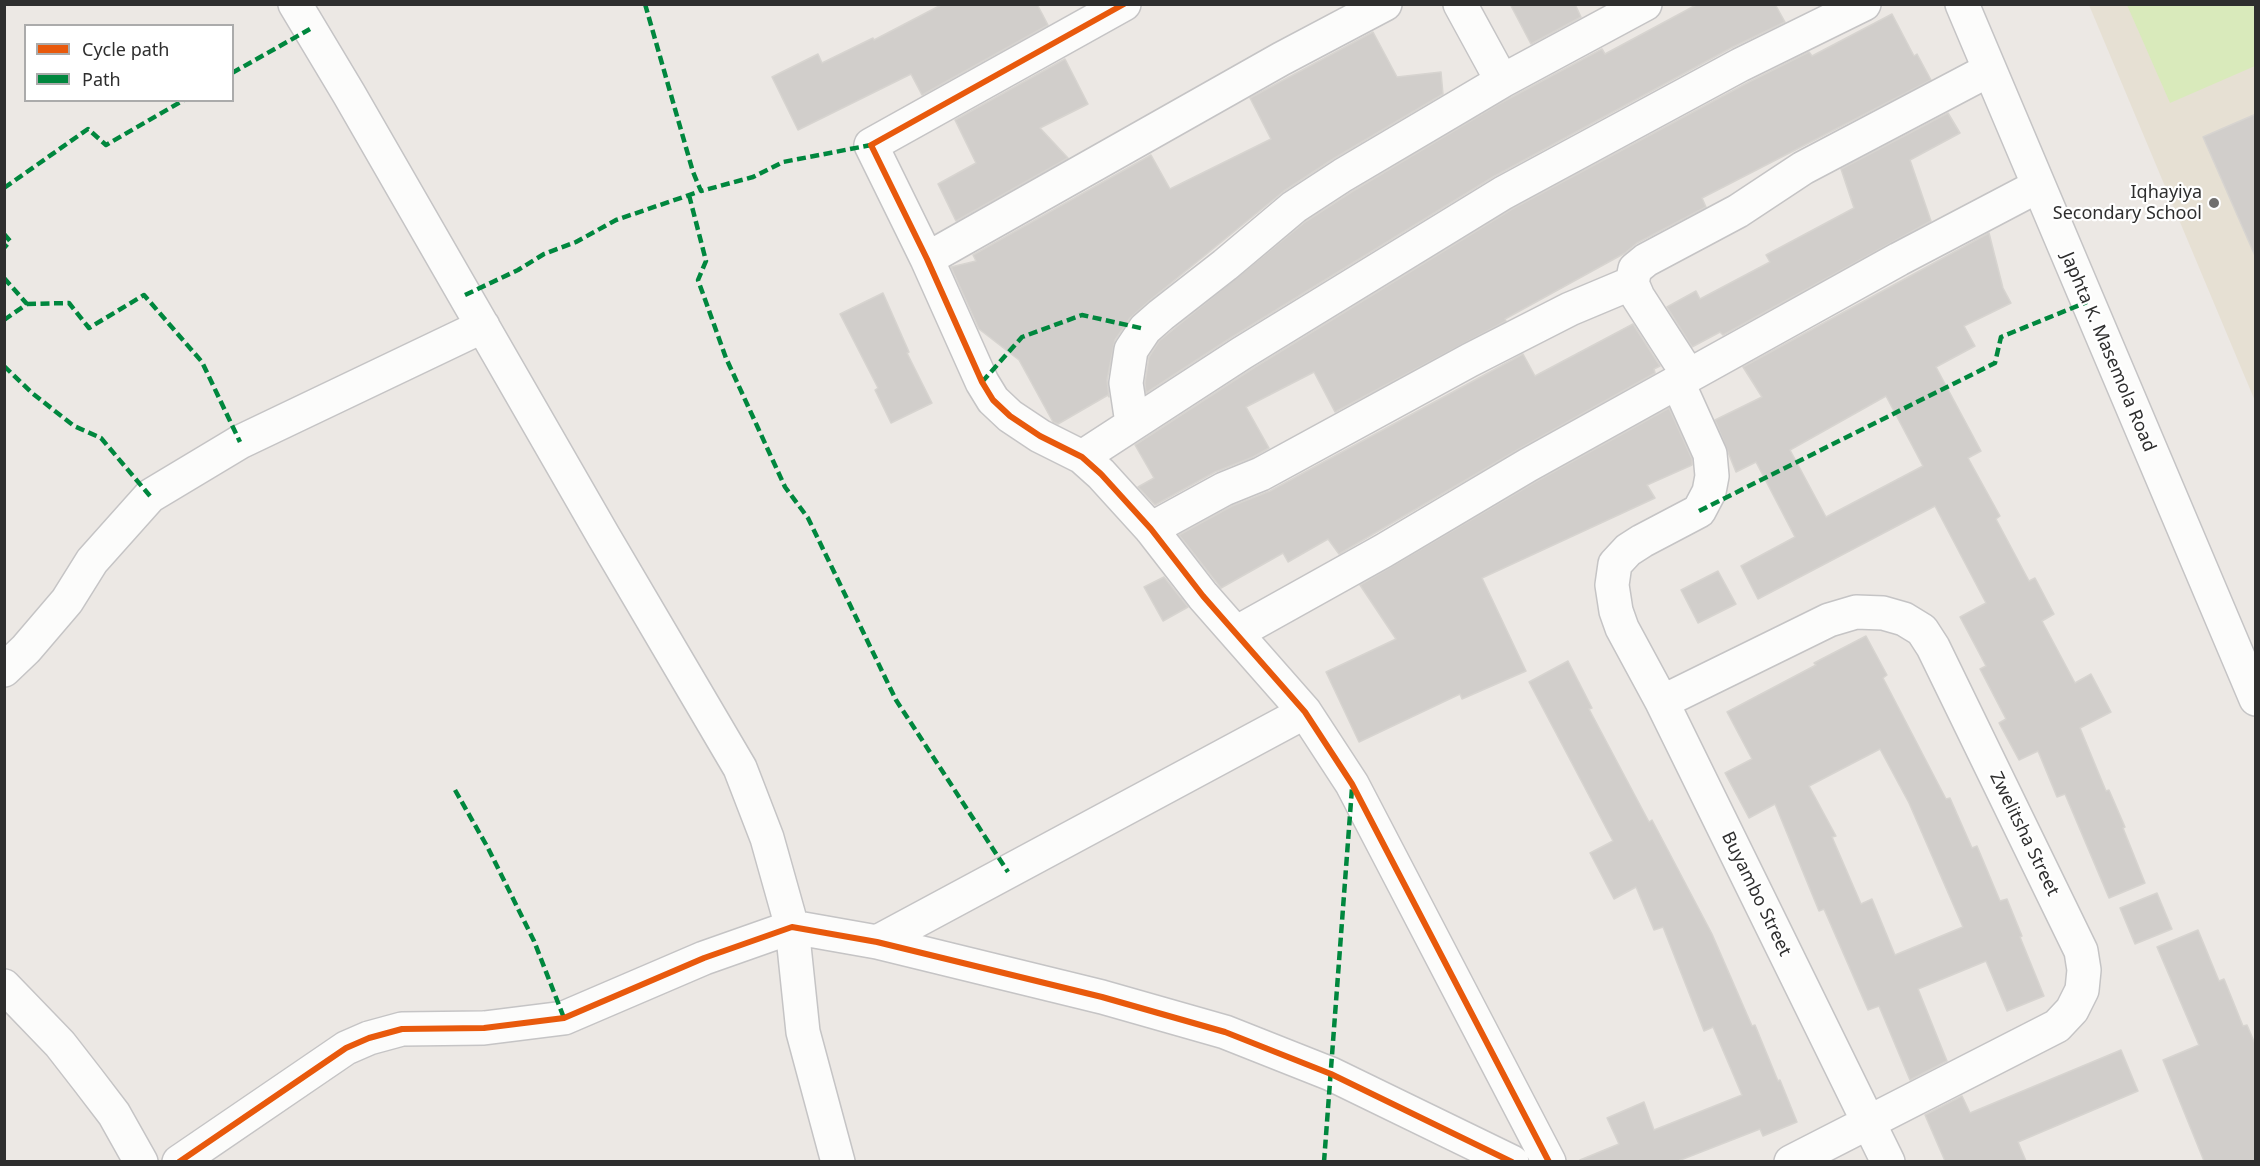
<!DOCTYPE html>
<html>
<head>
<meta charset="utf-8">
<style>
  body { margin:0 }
  #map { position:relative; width:2260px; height:1166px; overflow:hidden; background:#ece8e4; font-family:"Noto Sans",sans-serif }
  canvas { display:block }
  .frame { position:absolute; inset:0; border:6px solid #2e2e2e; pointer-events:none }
  .legend { position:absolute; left:24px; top:24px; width:210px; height:78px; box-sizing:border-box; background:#fff; border:2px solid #ababab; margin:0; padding:8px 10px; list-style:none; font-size:18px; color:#2e2e2e }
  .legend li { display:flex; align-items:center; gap:12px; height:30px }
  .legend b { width:30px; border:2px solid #ababab }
</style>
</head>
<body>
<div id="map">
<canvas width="2260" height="1166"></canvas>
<div class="frame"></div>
<ul class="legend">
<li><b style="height:8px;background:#e8590c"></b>Cycle path</li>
<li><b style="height:8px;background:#00873e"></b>Path</li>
</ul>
</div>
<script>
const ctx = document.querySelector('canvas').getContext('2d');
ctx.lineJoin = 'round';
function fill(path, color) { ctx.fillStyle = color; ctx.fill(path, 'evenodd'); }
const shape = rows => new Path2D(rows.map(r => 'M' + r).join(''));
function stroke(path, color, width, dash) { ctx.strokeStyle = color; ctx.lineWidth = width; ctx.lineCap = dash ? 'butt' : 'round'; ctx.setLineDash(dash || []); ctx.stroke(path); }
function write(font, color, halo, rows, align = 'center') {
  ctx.font = font + ' "Noto Sans",sans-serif'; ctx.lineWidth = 4.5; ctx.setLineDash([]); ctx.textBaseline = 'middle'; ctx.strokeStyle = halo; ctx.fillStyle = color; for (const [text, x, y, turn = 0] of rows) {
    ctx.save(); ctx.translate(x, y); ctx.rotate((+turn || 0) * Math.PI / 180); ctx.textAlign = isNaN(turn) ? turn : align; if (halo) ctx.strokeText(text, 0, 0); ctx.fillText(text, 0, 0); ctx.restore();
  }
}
fill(shape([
  [2089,5,2255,5,2255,401]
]), '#e6e0d3');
fill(shape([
  [2127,5,2255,5,2255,66,2170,103]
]), '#d9eabb');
const building = shape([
  [943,4,1037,4,1048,25,922,95,911,74,798,130,772,77,818,54,822,63,873,38,874,40,943,4],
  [1510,4,1575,4,1581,17,1531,44,1510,4],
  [1698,4,1775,4,1785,22,1731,48,1493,177,1232,337,1146,393,1145,383,1149,357,1159,341,1305,222,1353,191,1497,105,1602,49,1605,54,1698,4],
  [1892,14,1914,56,1917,54,1931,80,1702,198,1706,207,1637,243,1625,253,1505,319,1506,321,1335,412,1314,372,1246,407,1269,448,1253,457,1215,472,1155,505,1138,487,1154,478,1135,445,1252,369,1512,209,1749,82,1809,52,1812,56,1892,14],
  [1373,32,1397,77,1441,72,1443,94,1333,159,1284,191,1149,301,1130,318,1115,340,1107,380,1109,397,1108,395,1058,424,1053,422,1019,360,979,329,951,267,976,261,973,255,1151,155,1170,189,1271,139,1250,98,1373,32],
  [1065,59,1088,104,1040,128,1068,158,956,221,938,184,976,163,955,120,1065,59],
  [1948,113,1960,133,1910,160,1931,221,1723,335,1720,332,1692,347,1667,307,1696,291,1700,299,1770,262,1766,255,1854,208,1841,169,1948,113],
  [2256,114,2256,258,2203,137,2256,114],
  [1989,233,2003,288,2011,303,1964,326,1975,346,1936,367,1981,451,1968,458,2000,516,1996,519,2029,581,2035,578,2054,614,2042,621,2075,683,2091,674,2111,712,2080,728,2106,791,2109,790,2125,827,2123,828,2145,883,2109,898,2065,794,2057,797,2038,751,2019,760,1999,723,2006,719,1980,669,1986,666,1960,617,1986,603,1935,506,1758,599,1741,566,1795,537,1756,462,1736,472,1715,420,1762,397,1743,367,1989,233],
  [1886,396,1923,466,1826,517,1790,450,1886,396],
  [883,293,909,352,907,353,932,403,891,423,875,390,878,388,840,314,883,293],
  [1633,324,1660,366,1654,369,1655,373,1519,449,1339,554,1328,539,1288,562,1283,553,1221,588,1179,535,1232,506,1270,491,1523,354,1535,376,1633,324],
  [1669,408,1692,459,1692,465,1647,485,1655,498,1482,578,1526,671,1462,699,1460,694,1359,742,1326,672,1396,639,1360,585,1537,481,1669,408],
  [1718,571,1736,604,1698,623,1681,590,1718,571],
  [1164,577,1188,607,1163,621,1144,587,1164,577],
  [1866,636,1887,675,1883,678,1946,799,1950,798,1972,848,1977,846,2000,901,2007,899,2022,936,2020,937,2044,996,2007,1011,1986,961,1918,989,1947,1061,1910,1080,1879,1006,1868,1010,1824,909,1819,911,1775,804,1749,818,1725,773,1752,759,1727,712,1816,665,1814,663,1866,636],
  [1880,749,1909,803,1963,927,1895,955,1872,899,1861,904,1832,837,1836,836,1809,786,1880,749],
  [1568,661,1592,708,1589,709,1649,822,1652,820,1712,934,1752,1026,1755,1025,1778,1081,1780,1080,1797,1122,1763,1136,1760,1129,1678,1161,1580,1161,1580,1160,1619,1144,1607,1118,1644,1102,1654,1130,1742,1095,1713,1027,1704,1031,1663,927,1654,930,1636,887,1614,899,1590,853,1613,841,1529,682,1568,661],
  [2157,893,2172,929,2135,944,2120,908,2157,893],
  [2198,930,2219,981,2224,979,2243,1026,2247,1025,2256,1046,2256,1161,2204,1161,2163,1060,2199,1045,2157,947,2198,930],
  [2121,1050,2138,1091,2018,1142,2026,1161,1945,1161,1925,1115,1962,1096,1970,1113,2121,1050]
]);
fill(building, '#d1cecb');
stroke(building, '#d7d4d0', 1.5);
const minor = shape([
  [295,4,349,94,604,537,740,768,767,838,792,927,803,1032,838,1162],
  [1124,4,871,145,927,259,982,382,993,400,1010,416,1040,436,1082,457,1101,474,1151,529,1203,596,1305,712,1352,784,1549,1162],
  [1460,4,1502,81],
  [927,259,1281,59,1385,4],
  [1689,376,1638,297,1632,283,1635,269,1646,260,1738,211,1803,168,1989,70],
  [1678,383,1710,454,1712,476,1709,492,1699,511,1642,541,1628,550,1615,564,1612,585,1616,611,1622,628,1662,702,1888,1162],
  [1132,423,1126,383,1131,350,1145,329,1161,315,1225,265,1294,207,1343,175,1502,81,1645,4],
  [1082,457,1242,353,1503,193,1740,65,1864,4],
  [1151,529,1224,489,1261,474,1470,360,1570,309,1632,283],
  [1236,633,1383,551,1528,465,1899,259,2038,186],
  [4,670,26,649,67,601,92,561,150,496,240,442,483,326],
  [1662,702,1829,620,1856,612,1883,613,1904,619,1922,630,1933,647,2081,951,2084,970,2082,990,2072,1010,2057,1026,1791,1162],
  [877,942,1305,712],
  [4,986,60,1044,88,1080,114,1114,141,1162],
  [179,1162,346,1048,369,1038,402,1029,484,1028,564,1018,704,958,792,927,877,942,1102,997,1225,1032,1331,1074,1512,1162]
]);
const secondary = shape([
  [1962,4,2256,699]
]);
stroke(minor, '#c5c4c5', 36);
stroke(secondary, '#c5c4c5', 36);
stroke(minor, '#fcfcfb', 33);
stroke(secondary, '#fcfcfb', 33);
stroke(shape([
  [645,4,693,172,701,191,753,177,783,162,871,145],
  [232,73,310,29],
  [4,188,88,129,106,145,184,100],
  [689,195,706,261,698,280,726,358,785,487,808,518,896,700,1008,872],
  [4,234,10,241,4,248],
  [4,278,27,304,4,320],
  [465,295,518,270,544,254,576,242,616,220,695,193],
  [27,304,69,303,89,328,144,295,202,362,240,442],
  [4,366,32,393,74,426,101,438,150,496],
  [982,382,1022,337,1082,315,1145,329],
  [1699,511,1995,363,2001,337,2087,302],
  [455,790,488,848,534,941,564,1018],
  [1324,1162,1352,788]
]), '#00873e', 4.5, [9, 4.5]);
stroke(shape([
  [1124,4,871,145,927,259,982,382,993,400,1010,416,1040,436,1082,457,1101,474,1151,529,1203,596,1305,712,1352,784,1549,1162],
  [179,1162,346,1048,369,1038,402,1029,484,1028,564,1018,704,958,792,927,877,942,1102,997,1225,1032,1331,1074,1512,1162]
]), '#e8590c', 6);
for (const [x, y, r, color] of [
  [2214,203,6,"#706f6e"]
]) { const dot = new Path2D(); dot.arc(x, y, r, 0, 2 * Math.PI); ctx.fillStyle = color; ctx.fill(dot); stroke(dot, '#fff', 2); }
write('18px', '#2e2e2e', '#fff', [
  ["Iqhayiya",2202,193],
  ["Secondary School",2202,214]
], 'right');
write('18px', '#2e2e2e', '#fff', [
  ["Japhta K. Masemola Road",2108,352,67],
  ["Zwelitsha Street",2024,834,64],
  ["Buyambo Street",1756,894,64]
]);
</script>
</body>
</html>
